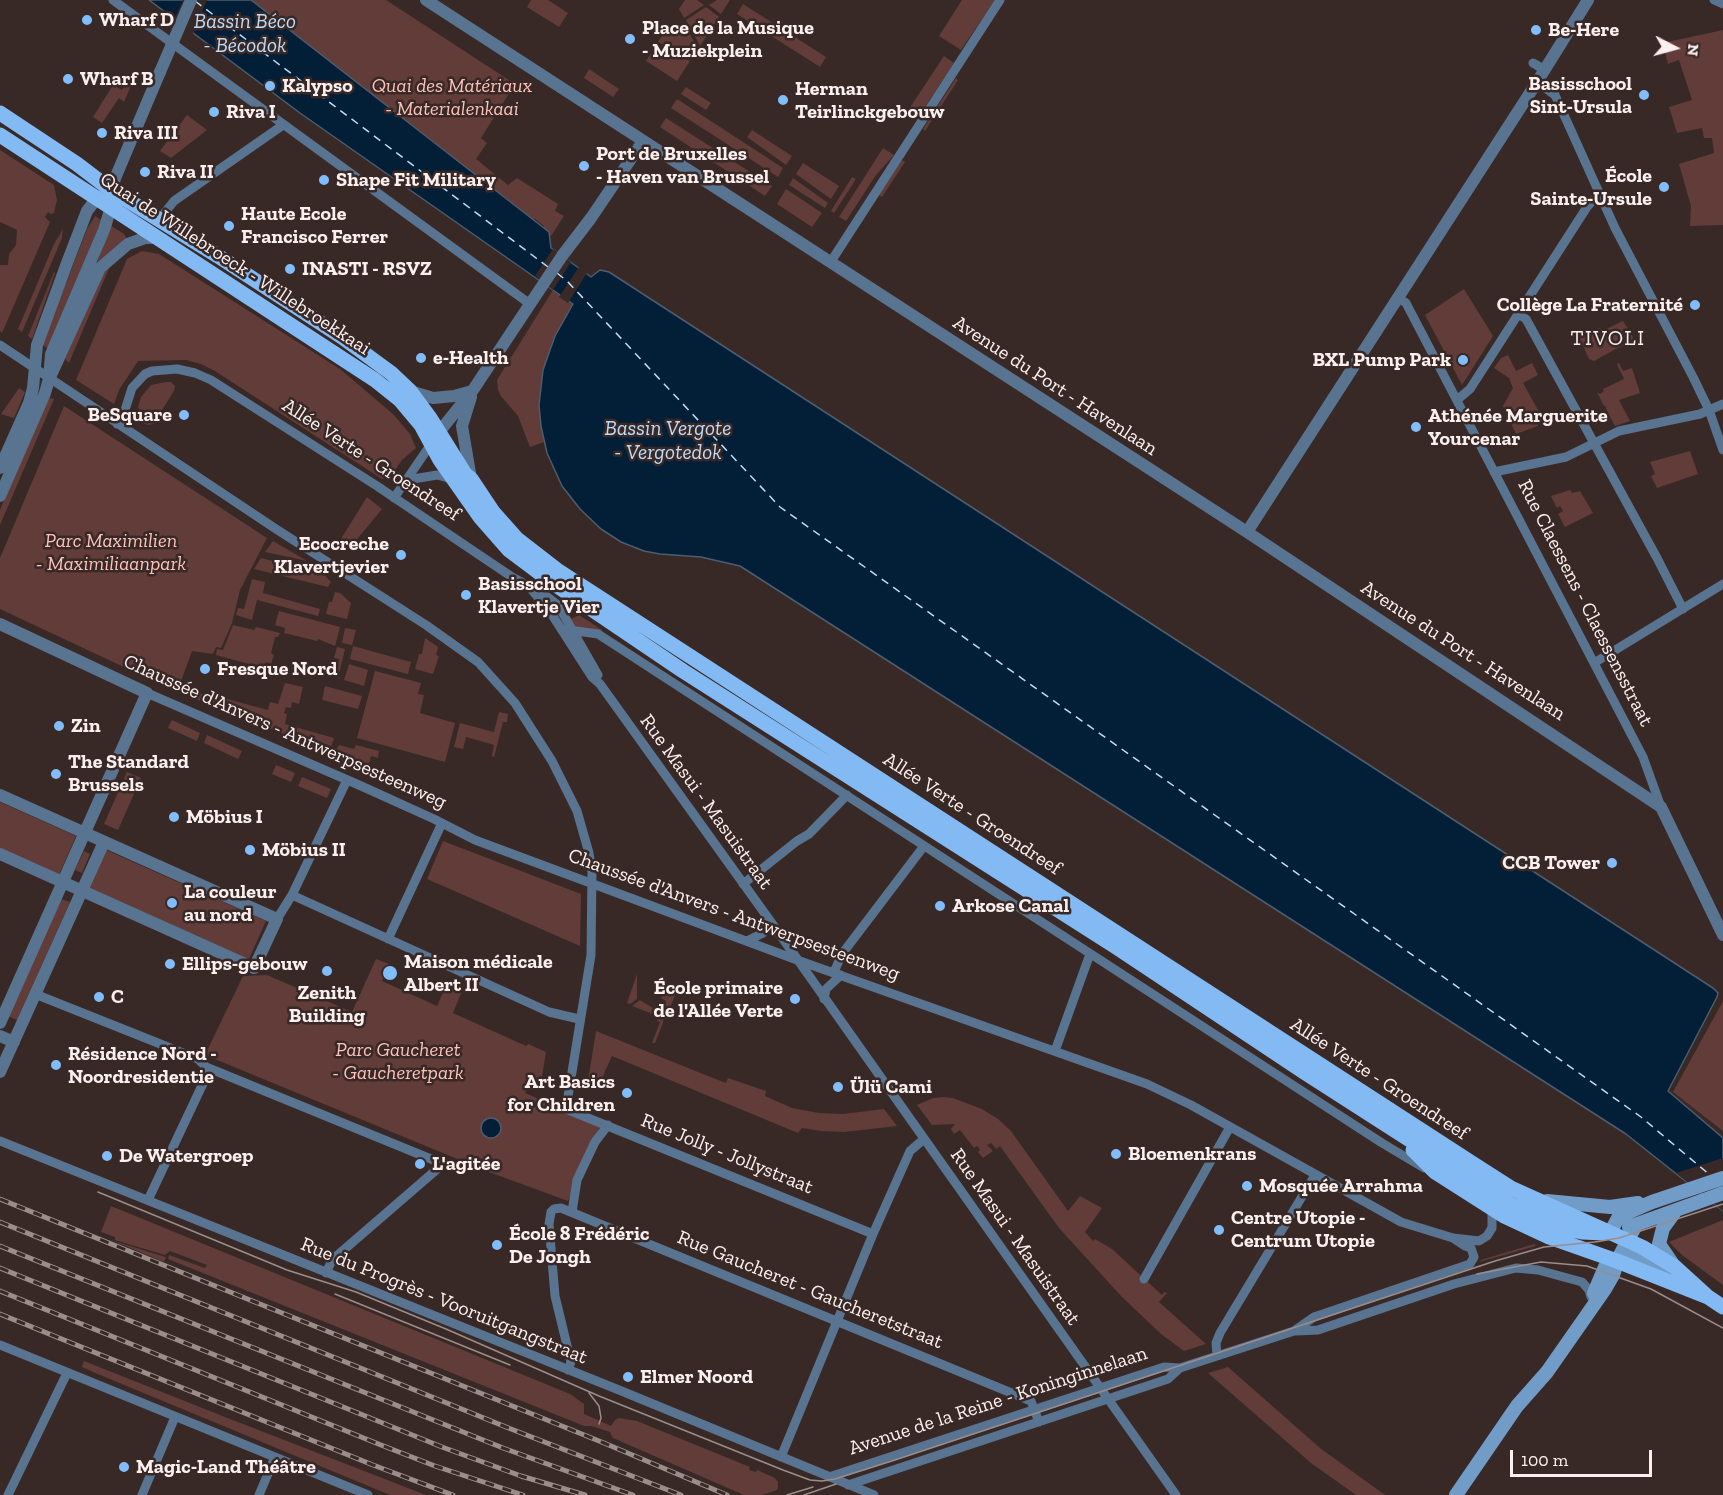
<!DOCTYPE html>
<html>
<head>
<meta charset="utf-8">
<style>
  body { margin:0 }
  #map { position:relative; width:1723px; height:1495px; overflow:hidden; background:#382927; font-family:"Zilla Slab",serif }
  canvas { display:block }
  .north { position:absolute; left:1645px; top:18px; width:60px; height:60px; -webkit-text-stroke:4px #382927; paint-order:stroke; rotate:96deg; font-size:16px; font-weight:700; line-height:24px; text-align:center; color:#fbf0ef }
  .north::after { content:''; display:block; margin:auto; width:21px; height:27px; background:#fbf0ef; clip-path:polygon(50% 0,100% 100%,50% 72%,0 100%) }
  .scale { position:absolute; left:1510px; top:1450px; width:142px; height:27px; box-sizing:border-box; border:3px solid #fbf0ef; border-top:0; padding-left:8px; font-size:18px; line-height:21px; white-space:nowrap; color:#fbf0ef; -webkit-text-stroke:4px #382927; paint-order:stroke }
</style>
</head>
<body>
<div id="map">
<canvas width="1723" height="1495"></canvas>
<div class="north">N</div>
<div class="scale">100 m</div>
</div>
<script>
const ctx = document.querySelector('canvas').getContext('2d');
ctx.lineJoin = 'round';
function fill(path, color) { ctx.fillStyle = color; ctx.fill(path, 'evenodd'); }
const shape = rows => new Path2D(rows.map(r => 'M' + r).join(''));
function stroke(path, color, width, dash) { ctx.strokeStyle = color; ctx.lineWidth = width; ctx.lineCap = dash ? 'butt' : 'round'; ctx.setLineDash(dash || []); ctx.stroke(path); }
function write(font, color, halo, rows, align = 'center') {
  ctx.font = font + ' "Zilla Slab",serif'; ctx.lineWidth = 5; ctx.setLineDash([]); ctx.textBaseline = 'middle'; ctx.strokeStyle = halo; ctx.fillStyle = color; for (const [text, x, y, turn = 0] of rows) {
    ctx.save(); ctx.translate(x, y); ctx.rotate((+turn || 0) * Math.PI / 180); ctx.textAlign = isNaN(turn) ? turn : align; if (halo) ctx.strokeText(text, 0, 0); ctx.fillText(text, 0, 0); ctx.restore();
  }
}
fill(shape([
  [251,0,386,0,515,84,481,138,487,143,476,159,508,185,517,178,558,204,555,211,564,216,551,236,543,228,544,226,535,219,534,220],
  [531,0,548,0,568,13,559,27,527,7],
  [685,0,697,0,704,5,684,18,679,9],
  [717,0,730,0,721,14,709,5],
  [962,0,995,0,961,50,939,36],
  [743,4,826,57,820,67,737,14],
  [706,7,719,17,700,46,686,20],
  [683,22,698,49,692,59,658,42,662,36],
  [1723,30,1723,225,1690,226,1691,206,1679,164,1714,153,1712,138,1704,138,1702,128,1677,133,1669,107,1692,100,1679,60,1668,64,1663,43],
  [657,44,690,61,677,81,646,61],
  [944,56,954,63,919,116,909,109],
  [589,69,619,89,613,97,584,78],
  [131,77,134,79,124,102,119,98,102,123,93,117,113,85,122,90],
  [956,78,958,80,925,131,923,129],
  [686,87,711,103,706,110,681,94],
  [677,99,783,168,778,177,671,108],
  [187,115,207,130,171,158,160,151],
  [666,118,772,186,765,196,660,127],
  [752,130,792,156,786,165,747,137],
  [883,148,894,155,876,175,846,221,839,217],
  [0,150,54,185,57,200,54,213,51,214,48,212,45,217,50,222,2,333,0,331,0,265,8,265,9,254,16,245,17,230,0,222],
  [902,160,905,162,882,197,879,195],
  [803,163,839,186,831,199,796,174],
  [852,177,856,179,834,213,831,211],
  [793,178,828,203,825,208,789,185],
  [786,189,822,213,812,227,777,204],
  [95,216,103,221,49,349,42,345,87,229],
  [110,225,124,234,127,239,97,263],
  [63,229,62,238,22,332,18,329,54,244],
  [142,251,159,254,340,369,393,414,410,434,416,448,402,460,390,477,382,479,215,371,201,364,186,360,138,361,119,390,114,404,76,380,127,259],
  [110,266,69,363,65,359,104,272],
  [54,272,55,273,32,339,28,336],
  [1464,289,1493,336,1462,385,1425,315],
  [553,290,561,295,560,297,574,305,555,336,543,370,539,405,544,442,530,447,518,416,501,396,498,390,497,380],
  [1623,321,1634,339,1594,361,1589,359,1580,339,1599,328,1604,330],
  [1508,355,1516,371,1532,363,1538,375,1523,383,1543,419,1537,422,1538,426,1516,434,1503,406,1513,388,1509,378,1494,368,1501,358],
  [1619,363,1623,371,1632,368,1640,393,1619,400,1630,421,1615,426,1606,409,1606,406,1604,406,1597,392,1600,394,1604,391,1603,389,1624,379,1617,364],
  [166,382,171,382,175,386,174,391,153,424,148,425,142,423,138,407,141,397,151,385],
  [19,388,25,392,14,418,1,414],
  [48,397,54,399,0,525,0,510],
  [64,406,267,538,240,590,232,623,221,648,216,647,213,654,192,651,177,692,0,609,0,558],
  [1690,451,1698,474,1657,488,1651,476,1655,474,1650,462],
  [1570,490,1572,493,1580,491,1593,513,1565,527,1558,514,1563,511,1560,506,1557,508,1551,496],
  [367,497,382,509,349,549,339,542],
  [273,541,307,561,265,552],
  [261,558,316,572,319,569,331,582,328,587,254,569],
  [252,579,265,582,263,593,320,609,318,616,257,600,252,620,236,615,238,608,244,609],
  [335,592,340,593,351,603,347,619,326,614,329,602,332,602],
  [279,611,340,627,335,646,318,639,317,641,284,633,285,628,275,625],
  [579,615,602,630,602,631,575,627,571,619],
  [233,625,254,630,256,627,280,633,278,637,275,637,271,653,274,655,271,664,266,662,264,668,216,655,217,649,223,650],
  [345,628,356,630,352,645,342,643],
  [425,638,438,647,436,655,439,656,433,674,415,669,419,654,422,654],
  [353,646,411,662,408,674,350,659],
  [337,647,345,649,339,674,336,673,339,659,334,658],
  [349,664,368,670,364,686,344,680],
  [375,671,421,683,418,694,424,695,420,713,455,723,445,762,357,738],
  [285,683,303,687,299,704,292,702,291,708,286,707,284,713,287,714,285,724,334,738,329,753,224,709,227,699,268,710,270,702,278,704],
  [325,686,362,696,358,709,322,700],
  [184,690,222,698,218,707,182,694],
  [499,712,508,714,507,722,503,722,494,757,492,756,494,745,466,737,463,749,454,747,460,723,494,732],
  [172,720,200,733,197,741,168,728],
  [207,735,242,751,238,759,204,743],
  [339,745,354,749,356,745,379,751,378,758,371,756,367,773,332,757],
  [276,765,295,773,291,782,272,774],
  [127,772,141,778,118,830,104,824],
  [302,777,331,789,327,798,298,786],
  [0,802,76,836,58,877,0,851],
  [443,841,581,894,580,946,427,879],
  [106,850,266,921,248,961,88,890],
  [84,851,90,854,82,873,75,870],
  [61,899,70,902,17,1020,8,1016],
  [376,959,389,964,382,981,437,1006,447,984,462,991,453,1013,526,1046,528,1044,546,1052,541,1082,531,1080,525,1093,601,1125,582,1161,568,1201,489,1172,205,1055,243,976,267,975,352,1012],
  [637,974,637,999,630,1004,627,1003],
  [664,990,675,995,669,1010,659,1003,664,1005,666,1001,661,998],
  [640,1000,664,1015,663,1023,655,1043,652,1043,660,1022,657,1021,658,1016,632,1006],
  [1723,1001,1723,1131,1673,1092],
  [596,1031,703,1074,726,1083,728,1078,766,1091,765,1096,792,1108,819,1113,843,1114,884,1109,897,1126,844,1132,821,1131,802,1128,798,1133,612,1056,599,1085,588,1081],
  [943,1097,953,1098,982,1109,998,1119,1011,1131,1068,1211,1080,1196,1102,1208,1085,1232,1093,1241,1095,1239,1112,1249,1162,1295,1164,1292,1167,1293,1159,1302,1206,1344,1184,1351,1161,1334,1121,1296,1059,1228,1000,1146,996,1149,991,1143,987,1145,993,1151,983,1158,978,1152,980,1150,977,1146,974,1148,960,1130,954,1134,951,1129,955,1124,932,1125,917,1105,933,1098],
  [111,1206,570,1394,584,1404,584,1414,611,1426,615,1420,619,1418,637,1421,750,1467,749,1470,756,1472,757,1470,775,1478,778,1482,778,1487,777,1490,762,1495,744,1495,613,1438,610,1432,591,1426,584,1426,168,1259,169,1255,205,1268,207,1265,170,1251,165,1255,115,1240,115,1237,101,1232],
  [1723,1220,1723,1285,1682,1255,1669,1242],
  [111,1240,159,1255,166,1257,164,1262],
  [1534,1244,1536,1246,1479,1262,1481,1260],
  [84,1361,225,1417,426,1495,390,1495,93,1372,82,1367],
  [1228,1367,1320,1448,1385,1495,1356,1495,1311,1463,1208,1373]
]), '#613c39');
const water = shape([
  [149,0,251,0,549,232,551,248,591,277,600,270,609,272,1713,988,1718,993,1717,997,1668,1091,1723,1138,1723,1211,1626,1134,740,566,701,557,660,554,644,551,621,542,601,529,580,509,562,486,547,453,541,426,539,405,543,370,555,336,573,304,300,113,149,0],
  '481 1128a10 10 0 1 1 20 0a10 10 0 1 1-20 0Z'
]);
fill(water, '#031e37');
stroke(water, '#4d5d6e', 1.5);
fill(shape([
  [183,0,207,0,192,36,173,22],
  [553,249,571,262,553,290,535,276],
  [579,267,587,273,568,303,559,297],
  [1723,1158,1723,1211,1676,1173]
]), '#382927');
stroke(shape([
  [195,1,548,267],
  [557,273,567,281,780,507,1641,1117,1710,1175]
]), '#bedbfa', 1.5, [8, 6]);
stroke(shape([
  [113,0,530,304],
  [1714,0,1723,4],
  [1533,63,1545,70],
  [1537,82,1555,95,1615,228,1693,377,1709,410,1723,450],
  [159,220,174,201,283,125],
  [830,263,1000,0],
  [1397,297,1406,303,1643,757,1661,807],
  [1518,314,1526,319,1657,558,1683,609],
  [0,345,276,529,426,625,478,662,515,703,552,761,577,811,589,853,592,872,591,955,566,1109,873,1234],
  [1457,400,1470,389,1587,207,1599,194],
  [117,424,125,410,132,388,145,374,152,371,177,369,195,373,211,380,377,486,512,577,545,595,558,605,598,675],
  [1494,472,1566,457,1619,431,1700,414,1723,404],
  [407,480,437,475,452,479],
  [394,498,431,444],
  [531,589,549,610,592,677,600,684,776,929,1176,1495],
  [561,629,598,634,1382,1143,1424,1168],
  [1594,663,1723,584],
  [147,693,359,785,434,819,475,840,797,960,1147,1084,1191,1105,1401,1222,1453,1238,1479,1241,1487,1236,1492,1228,1492,1208],
  [743,884,797,841,809,834,847,795],
  [292,895,549,1012,579,1019],
  [277,919,292,895,347,780],
  [388,939,442,823],
  [747,941,763,933,768,919],
  [834,972,842,954,924,846],
  [35,994,198,1059,206,1067,443,1164,332,1260,326,1273],
  [824,999,826,989,841,975],
  [1055,1051,1090,954],
  [0,1141,619,1390,874,1495],
  [148,1200,207,1075,206,1067],
  [572,1212,577,1180,595,1142,608,1125],
  [1144,1279,1230,1127],
  [1296,1331,1318,1330,1454,1284,1516,1268,1538,1270,1582,1282,1589,1290,1591,1297],
  [0,1345,368,1495],
  [1217,1356,1216,1343,1220,1333,1315,1175],
  [568,1370,571,1362,555,1296,549,1224,551,1212,554,1209,561,1208,1031,1401,1039,1422],
  [781,1457,873,1234,910,1151,924,1139],
  [829,1477,1164,1367,1180,1368],
  [848,1485,1168,1379,1180,1368,1294,1331,1314,1317,1470,1264,1474,1257,1471,1248,1465,1246,1453,1238],
  [8,1495,67,1373],
  [142,1495,175,1417],
  [259,1495,275,1457]
]), '#597490', 9);
stroke(shape([
  [426,0,1247,532,1661,807,1723,935],
  [51,375,100,268,128,244,145,238,158,238],
  [410,391,433,398,454,396,472,391],
  [435,437,473,390,562,256,591,218,643,141],
  [0,468,29,403,33,388,37,345,67,263,87,211,97,198,103,195],
  [471,479,462,426,471,397],
  [0,496,45,393,49,379,51,354,104,230,111,207,111,190,116,176,160,72],
  [1247,532,1537,82,1588,0],
  [0,624,147,693,0,1023],
  [0,795,277,919,254,968,0,854],
  [0,1036,14,1042],
  [0,1072,104,842]
]), '#597490', 12);
stroke(shape([
  [1547,1201,1610,1207,1638,1203],
  [1629,1227,1723,1193],
  [1610,1233,1618,1218,1629,1212,1652,1202,1723,1178],
  [1619,1257,1632,1256,1681,1280],
  [1672,1263,1659,1244,1663,1228,1674,1213],
  [1594,1293,1605,1267,1617,1261],
  [1456,1495,1517,1406,1547,1372,1605,1289,1613,1275,1619,1257,1636,1225]
]), '#719cc8', 14);
stroke(shape([
  [0,113,77,164,111,190,218,256,342,337,391,373,410,391,430,418,465,474,471,479,493,512,517,539,557,570,1475,1165,1511,1188,1642,1247,1675,1267,1708,1297],
  [0,135,375,380,400,400,421,425,440,460,480,517,509,550,553,583,683,671,1116,947,1304,1072,1508,1203,1567,1229,1582,1232,1604,1233],
  [1413,1150,1435,1172,1504,1216,1549,1237,1617,1261,1708,1297,1723,1307]
]), '#83baf3', 15);
stroke(shape([
  [98,1192,287,1270,356,1292,446,1329,599,1396,783,1470,810,1480,822,1481,835,1479,895,1460,1495,1261,1544,1247,1595,1242,1619,1238,1723,1204],
  [1477,1274,1541,1262,1587,1266,1651,1289,1723,1328],
  [335,1294,510,1365],
  [589,1393,599,1406,601,1418,599,1424],
  [787,1495,813,1487],
  [804,1495,836,1484]
]), '#9a8d8b', 1.5);
const rail = shape([
  [0,1199,604,1443,727,1495],
  [0,1222,511,1429,681,1495],
  [0,1246,503,1448,633,1495],
  [0,1268,442,1447,521,1476,585,1495],
  [0,1291,381,1445,435,1466,523,1495],
  [0,1314,373,1465,453,1495]
]);
stroke(rail, '#9a8d8b', 5);
stroke(rail, '#382927', 3, [9]);
stroke(shape([
  [160,72,191,0]
]), '#597490', 12);
for (const [x, y, r, color] of [
  [87,20,6,"#80bdfa"],
  [1536,30,6,"#80bdfa"],
  [630,39,6,"#80bdfa"],
  [68,79,6,"#80bdfa"],
  [270,86,6,"#80bdfa"],
  [1644,95,6,"#80bdfa"],
  [783,100,6,"#80bdfa"],
  [214,112,6,"#80bdfa"],
  [102,133,6,"#80bdfa"],
  [584,166,6,"#80bdfa"],
  [145,172,6,"#80bdfa"],
  [324,180,6,"#80bdfa"],
  [1664,187,6,"#80bdfa"],
  [229,226,6,"#80bdfa"],
  [290,269,6,"#80bdfa"],
  [1695,305,6,"#80bdfa"],
  [421,358,6,"#80bdfa"],
  [1463,360,6,"#80bdfa"],
  [184,415,6,"#80bdfa"],
  [1416,427,6,"#80bdfa"],
  [401,555,6,"#80bdfa"],
  [466,595,6,"#80bdfa"],
  [205,669,6,"#80bdfa"],
  [59,726,6,"#80bdfa"],
  [56,774,6,"#80bdfa"],
  [174,817,6,"#80bdfa"],
  [250,850,6,"#80bdfa"],
  [1612,863,6,"#80bdfa"],
  [172,903,6,"#80bdfa"],
  [940,906,6,"#80bdfa"],
  [170,964,6,"#80bdfa"],
  [327,971,6,"#80bdfa"],
  [390,973,8,"#80bdfa"],
  [99,997,6,"#80bdfa"],
  [795,999,6,"#80bdfa"],
  [56,1065,6,"#80bdfa"],
  [838,1087,6,"#80bdfa"],
  [627,1093,6,"#80bdfa"],
  [1116,1154,6,"#80bdfa"],
  [107,1156,6,"#80bdfa"],
  [420,1164,6,"#80bdfa"],
  [1247,1186,6,"#80bdfa"],
  [1219,1230,6,"#80bdfa"],
  [497,1245,6,"#80bdfa"],
  [628,1377,6,"#80bdfa"],
  [124,1467,6,"#80bdfa"]
]) { const dot = new Path2D(); dot.arc(x, y, r, 0, 2 * Math.PI); ctx.fillStyle = color; ctx.fill(dot); stroke(dot, '#382927', 2); }
write('bold 20px', '#fbf0ef', '#382927', [
  ["Wharf D",99,20],
  ["Place de la Musique",642,28],
  ["- Muziekplein",642,51],
  ["Be-Here",1548,30],
  ["Wharf B",80,79],
  ["Basisschool",1632,84,"right"],
  ["Sint-Ursula",1632,107,"right"],
  ["Kalypso",282,86],
  ["Herman",795,89],
  ["Teirlinckgebouw",795,112],
  ["Riva I",226,112],
  ["Riva III",114,133],
  ["Port de Bruxelles",596,154],
  ["- Haven van Brussel",596,177],
  ["Riva II",157,172],
  ["École",1652,176,"right"],
  ["Sainte-Ursule",1652,199,"right"],
  ["Shape Fit Military",336,180],
  ["Haute Ecole",241,214],
  ["Francisco Ferrer",241,237],
  ["INASTI - RSVZ",302,269],
  ["Collège La Fraternité",1683,305,"right"],
  ["e-Health",433,358],
  ["BXL Pump Park",1451,360,"right"],
  ["BeSquare",172,415,"right"],
  ["Athénée Marguerite",1428,416],
  ["Yourcenar",1428,439],
  ["Ecocreche",389,544,"right"],
  ["Klavertjevier",389,567,"right"],
  ["Basisschool",478,584],
  ["Klavertje Vier",478,607],
  ["Fresque Nord",217,669],
  ["Zin",71,726],
  ["The Standard",68,762],
  ["Brussels",68,785],
  ["Möbius I",186,817],
  ["Möbius II",262,850],
  ["CCB Tower",1600,863,"right"],
  ["La couleur",184,892],
  ["au nord",184,915],
  ["Arkose Canal",952,906],
  ["Maison médicale",404,962],
  ["Albert II",404,985],
  ["Ellips-gebouw",182,964],
  ["École primaire",783,988,"right"],
  ["de l'Allée Verte",783,1011,"right"],
  ["Zenith",327,993,"center"],
  ["Building",327,1016,"center"],
  ["C",111,997],
  ["Résidence Nord -",68,1054],
  ["Noordresidentie",68,1077],
  ["Art Basics",615,1082,"right"],
  ["for Children",615,1105,"right"],
  ["Ülü Cami",850,1087],
  ["Bloemenkrans",1128,1154],
  ["De Watergroep",119,1156],
  ["L'agitée",432,1164],
  ["Mosquée Arrahma",1259,1186],
  ["Centre Utopie -",1231,1218],
  ["Centrum Utopie",1231,1241],
  ["École 8 Frédéric",509,1234],
  ["De Jongh",509,1257],
  ["Elmer Noord",640,1377],
  ["Magic-Land Théâtre",136,1467]
], 'left');
write('italic 20px', '#ffc2bb', '#382927', [
  ["Quai des Matériaux",452,86],
  ["- Materialenkaai",452,109],
  ["Parc Maximilien",111,541],
  ["- Maximiliaanpark",111,564],
  ["Parc Gaucheret",398,1050],
  ["- Gaucheretpark",398,1073]
]);
write('20px', '#fbf0ef', '#382927', [
  ["Quai de Willebroeck - Willebroekkaai",235,264,33],
  ["Avenue du Port - Havenlaan",1055,386,33],
  ["Allée Verte - Groendreef",371,460,33],
  ["Rue Claessens - Claessensstraat",1585,603,63],
  ["Avenue du Port - Havenlaan",1463,651,33],
  ["Chaussée d'Anvers - Antwerpsesteenweg",285,732,24],
  ["Rue Masui - Masuistraat",706,802,54],
  ["Allée Verte - Groendreef",972,814,33],
  ["Chaussée d'Anvers - Antwerpsesteenweg",734,915,20],
  ["Allée Verte - Groendreef",1379,1079,33],
  ["Rue Jolly - Jollystraat",727,1154,22],
  ["Rue Masui - Masuistraat",1015,1237,55],
  ["Rue Gaucheret - Gaucheretstraat",810,1290,22],
  ["Rue du Progrès - Vooruitgangstraat",444,1301,22],
  ["Avenue de la Reine - Koninginnelaan",998,1401,-18]
]);
write('italic 21px', '#bedbfa', '#382927', [
  ["Bassin Béco",245,22],
  ["- Bécodok",245,46],
  ["Bassin Vergote",668,429],
  ["- Vergotedok",668,453]
]);
ctx.letterSpacing = '1.5px';
write('21px', '#fbf0ef', '#382927', [
  ["TIVOLI",1608,339]
]);
ctx.letterSpacing = '0px';
</script>
</body>
</html>
